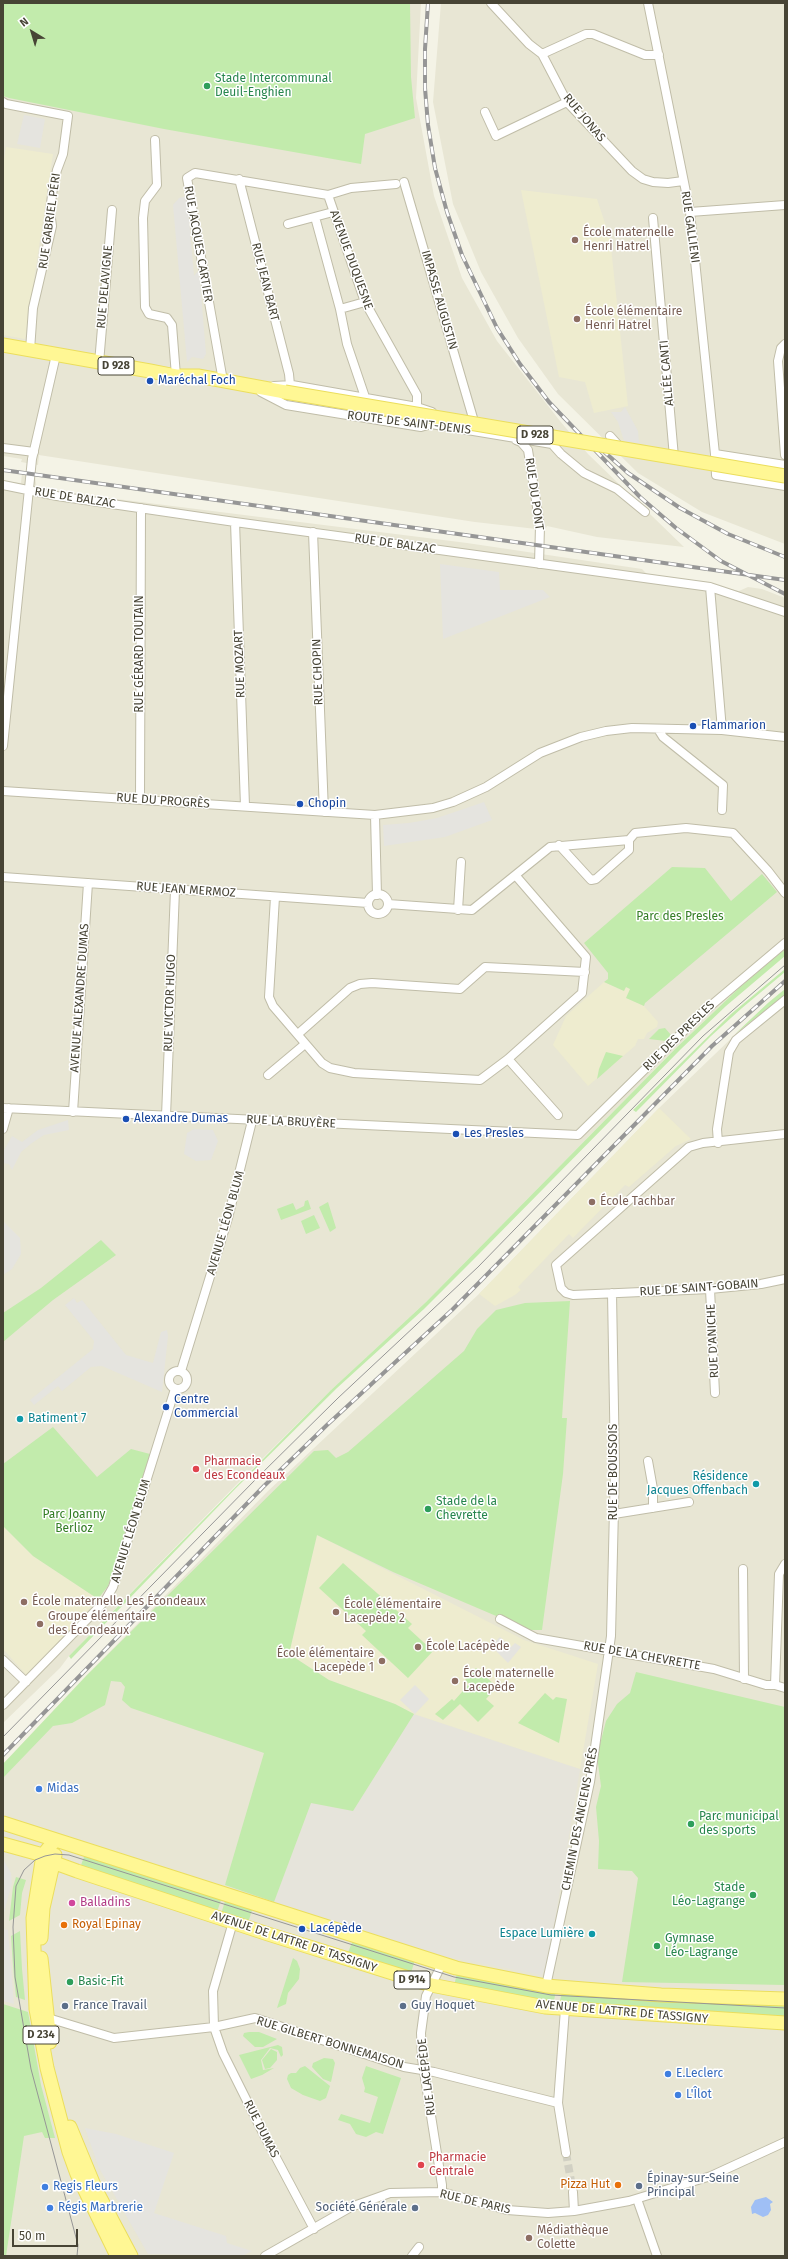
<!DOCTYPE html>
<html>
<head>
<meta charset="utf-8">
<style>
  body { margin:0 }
  #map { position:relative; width:788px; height:2259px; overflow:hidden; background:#f4f3e6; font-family:"Fira Sans",sans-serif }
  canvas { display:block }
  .frame { position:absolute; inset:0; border:4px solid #474435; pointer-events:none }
  .north { position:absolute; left:12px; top:12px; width:40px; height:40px; -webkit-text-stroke:3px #fff; paint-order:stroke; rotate:322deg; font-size:11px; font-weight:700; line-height:16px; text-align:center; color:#474435 }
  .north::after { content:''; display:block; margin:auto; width:14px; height:18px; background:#474435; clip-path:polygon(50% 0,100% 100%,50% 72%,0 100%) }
  .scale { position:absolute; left:12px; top:2229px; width:66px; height:18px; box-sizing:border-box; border:2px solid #474435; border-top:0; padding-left:5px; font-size:12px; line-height:14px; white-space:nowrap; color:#474435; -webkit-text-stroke:3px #fff; paint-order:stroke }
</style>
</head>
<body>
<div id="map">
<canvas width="788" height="2259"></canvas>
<div class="frame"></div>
<div class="north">N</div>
<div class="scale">50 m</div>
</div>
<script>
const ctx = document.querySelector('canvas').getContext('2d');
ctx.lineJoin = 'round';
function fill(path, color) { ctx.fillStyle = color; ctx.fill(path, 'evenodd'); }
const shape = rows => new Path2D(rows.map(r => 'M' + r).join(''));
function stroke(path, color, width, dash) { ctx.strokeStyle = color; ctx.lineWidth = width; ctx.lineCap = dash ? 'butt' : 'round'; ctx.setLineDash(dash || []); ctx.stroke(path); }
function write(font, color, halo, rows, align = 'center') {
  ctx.font = font + ' "Fira Sans",sans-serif'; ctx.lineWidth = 3; ctx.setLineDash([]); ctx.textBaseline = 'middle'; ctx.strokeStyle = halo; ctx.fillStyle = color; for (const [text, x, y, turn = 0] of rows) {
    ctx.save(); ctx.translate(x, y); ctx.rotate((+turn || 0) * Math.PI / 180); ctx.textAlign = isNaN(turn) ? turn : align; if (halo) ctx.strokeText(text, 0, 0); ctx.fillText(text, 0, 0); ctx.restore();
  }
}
fill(shape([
  [3,3,421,3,416,98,434,196,462,278,497,341,560,421,588,454,684,547,597,537,547,526,545,530,475,522,39,455,38,465,21,462,22,459,3,456],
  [441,3,785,3,785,544,702,512,638,473,558,394,518,338,481,272,453,204,433,102],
  [22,473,35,477,37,489,467,543,642,569,648,575,685,579,739,591,748,587,762,589,785,598,785,949,739,988,675,1049,426,1302,331,1390,236,1485,69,1656,60,1668,3,1723,3,481,21,483],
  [785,989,785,2256,3,2256,3,1764,84,1678,268,1491,479,1294,659,1108,768,1003]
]), '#e8e6d4');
fill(shape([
  [414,1714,580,1769,549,1956,542,1975,432,1954,274,1902,311,1803,353,1811]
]), '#e6e4db');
fill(shape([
  [6,147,53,154,25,339,3,335,3,167],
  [521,190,597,199,610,238,628,406,594,413,585,382,559,377],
  [604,982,624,991,625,987,631,989,627,998,644,1006,658,1022,657,1027,647,1033,644,1039,638,1039,635,1046,588,1086,553,1045,566,1016],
  [659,1108,691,1139,676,1146,629,1187,625,1185,573,1238,569,1234,518,1287,521,1290,515,1295,495,1306,479,1294],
  [3,1526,33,1556,98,1599,29,1678,3,1649],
  [317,1535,524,1640,598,1664,580,1769,414,1714,395,1704,329,1680,289,1654]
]), '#eeeccf');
fill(shape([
  [3,3,410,3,411,77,415,118,365,134,361,164,164,129,9,98,3,96],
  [672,867,705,868,731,901,762,874,777,892,645,1003,644,1006,626,998,630,989,626,987,624,991,604,982,608,979,608,973,584,943],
  [785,949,785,956,726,1006,681,1049,479,1254,424,1309,337,1388,236,1488,71,1659,69,1656,331,1390,426,1302,675,1049,739,988],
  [785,969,785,972,742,1008,711,1036,636,1112,633,1110,731,1014],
  [785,989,785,995,735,1034,768,1003],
  [665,1028,671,1035,666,1041,649,1039,659,1029],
  [606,1052,623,1056,597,1079,599,1069],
  [308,1200,311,1209,281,1220,277,1209,293,1203,296,1210,304,1206,305,1201],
  [328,1202,336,1228,330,1232,319,1207],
  [314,1215,320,1228,306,1234,301,1221],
  [101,1240,116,1255,53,1300,3,1342,3,1313,41,1288],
  [570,1301,562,1418,567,1418,563,1474,542,1630,529,1630,393,1572,317,1535,289,1654,329,1680,395,1704,414,1714,353,1811,311,1803,274,1902,225,1885,264,1753,131,1708,122,1700,125,1687,121,1682,111,1681,105,1705,72,1723,53,1726,3,1778,3,1764,87,1675,314,1451,328,1450,336,1458,348,1452,464,1351,477,1329,496,1310,525,1303],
  [53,1427,97,1477,131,1449,150,1454,113,1571,108,1586,98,1599,33,1556,3,1526,3,1464],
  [343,1563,412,1624,408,1628,433,1651,408,1678,362,1635,366,1631,319,1588],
  [476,1668,497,1687,486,1699,494,1706,478,1722,460,1704,443,1720,435,1714,452,1699,454,1701,469,1684,465,1680],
  [636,1672,785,1707,785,1985,622,1982,638,1878,632,1871,598,1869,599,1841,596,1807,601,1786,597,1756,606,1721,617,1704,630,1693],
  [545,1693,553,1700,556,1697,567,1699,559,1743,518,1723],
  [85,1854,222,1897,217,1912,80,1868],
  [16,1877,26,1880,22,1893,20,1915,9,1921,13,1887],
  [226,1898,253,1907,248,1923,221,1914],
  [20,1931,22,1969,25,2000,16,1997,13,1966,11,1936],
  [353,1940,415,1960,410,1976,347,1955],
  [293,1958,297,1961,300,1969,299,1979,288,1993,286,2004,277,2008],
  [457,1973,556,1991,553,2005,454,1986],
  [562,1992,785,2003,785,2019,559,2005],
  [3,2004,28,2012,41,2085,55,2138,45,2138,42,2132,24,2136,6,2256,3,2256],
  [249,2032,259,2032,277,2039,263,2047,255,2047,243,2036,244,2033],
  [278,2045,282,2047,283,2055,281,2057,278,2050,270,2048,261,2060,263,2070,274,2068,262,2075,251,2079,239,2055],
  [271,2049,277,2052,277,2060,270,2068,265,2069,262,2060],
  [324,2058,333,2059,335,2063,331,2082,323,2079,312,2067,313,2063],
  [305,2066,330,2086,326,2098,320,2101,303,2095,291,2088,287,2079,288,2075,291,2073,296,2073,300,2068],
  [366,2066,401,2078,383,2134,376,2132,366,2137,356,2134,350,2124,338,2120,341,2114,370,2123,378,2097,364,2092,365,2088,362,2078]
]), '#c2ebac');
fill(shape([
  [24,115,45,119,40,148,17,144],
  [187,196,194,276,199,270,206,354,203,359,192,357,187,362,173,205,179,198],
  [625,407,638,431,639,443,624,441,618,422,611,412,621,412],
  [440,564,499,572,500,590,543,590,550,597,443,639],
  [484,802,492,820,445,837,384,846,383,825,409,823,437,818],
  [68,1120,69,1130,44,1135,32,1143,21,1152,12,1170,9,1164,3,1163,3,1152,12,1136,22,1142,38,1130],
  [194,1129,213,1130,218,1141,211,1160,196,1161,184,1154,187,1133],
  [3,1221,20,1238,21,1254,12,1269,3,1275],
  [74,1298,77,1303,82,1300,126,1355,153,1363,161,1332,167,1330,168,1336,162,1392,102,1366,91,1367,62,1391,58,1386,34,1405,30,1400,93,1349,94,1341,65,1305],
  [500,1637,511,1647,515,1643,521,1647,508,1663,491,1646],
  [415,1685,429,1699,415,1714,400,1700],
  [3,1859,11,1873,12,1883,3,1916],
  [3,1929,8,1930,14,2004,3,2001],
  [85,2128,116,2134,174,2153,154,2213,226,2236,227,2243,252,2251,242,2256,148,2254,99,2168]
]), '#e5e4df');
fill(shape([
  [766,2197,773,2202,770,2204,771,2210,768,2215,763,2217,755,2213,752,2214,751,2207,755,2200]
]), '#9fbff5');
stroke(shape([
  [566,2153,573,2192]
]), '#d1d0c3', 8, [8, 4]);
const street = shape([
  [491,3,529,44,542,54,567,102,632,171,643,179,653,182,668,183,683,181],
  [648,3,690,212,715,454],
  [542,54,586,34,593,34,645,55,659,55],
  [3,102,6,104,68,116,63,154,57,170,53,188,50,211,52,226,33,308,30,350],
  [485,112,496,136,567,102],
  [155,140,157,185,145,201,143,218,145,307,149,314,167,318,172,325,176,376],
  [239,179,289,374,290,385],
  [404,182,473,418],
  [396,184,351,188,328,195,365,302,417,395,417,407],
  [690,212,785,205],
  [315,217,340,309,347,344,365,397],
  [653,218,674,457],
  [288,224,333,212],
  [340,309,365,302],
  [785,344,781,348,778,361,785,455],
  [99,363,112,210],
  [223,381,187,178,195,173,328,195],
  [274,386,292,385,417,407,432,412],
  [261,392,286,405,421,427,431,424,552,444,546,434],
  [610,436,620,447],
  [516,440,521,442,528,450,540,526,539,564],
  [552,444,561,454,584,473,617,489,645,512],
  [3,448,34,452],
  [785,465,715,454,716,475,785,486],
  [3,485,57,496,235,522,710,587,785,612],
  [235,522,245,806],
  [313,532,324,812],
  [710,587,722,730],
  [658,729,663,737,723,785,722,810],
  [3,746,32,459,56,355],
  [3,791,375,815,433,808,453,802,486,787,540,753,581,737,606,731,632,728,722,730,785,737],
  [140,799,141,508],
  [375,815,377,895],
  [559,845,591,880,596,879,629,850,629,840],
  [3,877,368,903],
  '368 904a10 10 0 1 1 20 0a10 10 0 1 1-20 0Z',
  [275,897,269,997,273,1006,322,1063,330,1068,354,1073,480,1080,508,1059,582,993,586,957,516,876],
  [388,904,472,910,550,847,629,840,635,833,686,828,733,833,768,871,785,893],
  [458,910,461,862],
  [298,1034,350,988,360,984,372,983,460,989,485,967,585,972],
  [508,1059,558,1115],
  [268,1075,305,1044],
  [3,1108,578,1135,702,1013,785,943],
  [73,1112,88,883],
  [166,1116,175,890],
  [3,1129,9,1108],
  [785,1134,703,1143,689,1147,556,1265,561,1288,566,1293,573,1295,710,1289,761,1284,785,1279],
  [718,1143,717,1129,729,1052,736,1040,785,1000],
  [710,1289,715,1393],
  '169 1380a9 9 0 1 1 18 0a9 9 0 1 1-18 0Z',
  [181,1371,228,1218,252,1121],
  [648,1461,653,1489,653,1508],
  [614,1514,689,1502],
  [743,1569,744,1679],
  [500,1619,536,1638,714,1669,766,1685,775,1685,785,1688],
  [3,1660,26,1682],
  [775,1685,779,1574,785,1564],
  [3,1705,105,1601,113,1587,175,1389],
  [233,1922,213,1991,214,2027,223,2053,264,2135,314,2229],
  [546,1986,590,1782,611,1636,615,1466,612,1293],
  [565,2009,558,2103,566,2153],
  [48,2018,114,2038,214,2027,255,2018,404,2067,434,2072,558,2103],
  [442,2192,442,2185,422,2059,421,2033,426,1996,442,1964],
  [573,2192,574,2211],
  [637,2199,657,2256],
  [265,2256,351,2207,390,2193,442,2192,507,2210,548,2213,574,2211,629,2201,711,2176,785,2142],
  [412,2256,419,2247]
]);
const primary = shape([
  [3,345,150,371,176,376,198,376,285,392],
  [3,1823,456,1968,546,1986,584,1989,661,1995,785,1999],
  [55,1840,43,1855,33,1918,36,2009,47,2068,69,2152,77,2174,117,2256],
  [3,1844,43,1855,55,1863,77,1871,268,1934,431,1985,545,2007,785,2023],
  [41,1938,43,1908,55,1855],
  [41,1958,50,2042],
  [70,2127,96,2190,131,2256]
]);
stroke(street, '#c0bda8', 10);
stroke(primary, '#ebde5d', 15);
stroke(street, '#fff', 8);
stroke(primary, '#fff794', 13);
stroke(shape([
  [3,1737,256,1479,338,1398,478,1267,703,1036,785,965],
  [77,2256,78,2245,31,2069,15,1977,13,1927,16,1886,24,1870,35,1860,45,1856,55,1854,69,1855,454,1977,551,1995,785,2008]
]), '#969696', 1);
const rail = shape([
  [428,3,425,49,425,88,428,125,435,168,447,212,462,255,497,328,520,364,549,402,640,497,676,528,721,561,785,594],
  [590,439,628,473,680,508,728,534,785,557],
  [3,470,785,580],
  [3,1755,264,1486,328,1424,452,1310,712,1046,785,981]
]);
stroke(rail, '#969696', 4);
stroke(rail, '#fff', 2.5, [8]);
const primaryBridge = shape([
  [285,392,785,476]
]);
stroke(primaryBridge, '#ebde5d', 15, []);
stroke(primaryBridge, '#fff794', 13);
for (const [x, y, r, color] of [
  [207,86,4,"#2e9e5b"],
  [575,240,4,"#8d6e63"],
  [577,319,4,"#8d6e63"],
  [150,381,4,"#1a4fb4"],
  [693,726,4,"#1a4fb4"],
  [300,804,4,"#1a4fb4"],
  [126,1119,4,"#1a4fb4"],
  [456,1134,4,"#1a4fb4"],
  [592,1202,4,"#8d6e63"],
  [166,1407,4,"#1a4fb4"],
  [20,1419,4,"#0f9aa8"],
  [196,1469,4,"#e0444e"],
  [756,1484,4,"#0f9aa8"],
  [428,1509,4,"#2e9e5b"],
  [24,1602,4,"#8d6e63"],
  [336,1612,4,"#8d6e63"],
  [40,1624,4,"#8d6e63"],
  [418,1647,4,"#8d6e63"],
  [382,1661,4,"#8d6e63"],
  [455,1681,4,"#8d6e63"],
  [39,1789,4,"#3f7fe0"],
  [691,1824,4,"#2e9e5b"],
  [753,1895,4,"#2e9e5b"],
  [72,1903,4,"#d1479c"],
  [64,1925,4,"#e8710a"],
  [302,1929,4,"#1a4fb4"],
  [592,1934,4,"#0f9aa8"],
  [657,1946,4,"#2e9e5b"],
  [70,1982,4,"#2e9e5b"],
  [65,2006,4,"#5c6f8a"],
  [403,2006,4,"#5c6f8a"],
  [668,2074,4,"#3f7fe0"],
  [678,2095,4,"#3f7fe0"],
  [421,2165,4,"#e0444e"],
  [618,2185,4,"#e8710a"],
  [639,2186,4,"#5c6f8a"],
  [45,2187,4,"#3f7fe0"],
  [50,2208,4,"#3f7fe0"],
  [415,2208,4,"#5c6f8a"],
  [529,2238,4,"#8d6e63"]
]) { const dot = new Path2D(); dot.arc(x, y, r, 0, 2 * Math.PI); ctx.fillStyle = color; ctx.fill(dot); stroke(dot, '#fff', 1.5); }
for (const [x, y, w] of [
  [116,366,36],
  [535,435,36],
  [412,1980,36],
  [41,2035,36]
]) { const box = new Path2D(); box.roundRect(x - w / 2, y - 9, w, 18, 3); ctx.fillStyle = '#fff'; ctx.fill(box); stroke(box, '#474435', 1); }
write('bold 11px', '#474435', null, [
  ["D 928",116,366],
  ["D 928",535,435],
  ["D 914",412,1980],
  ["D 234",41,2035]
]);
write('12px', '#27864d', '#fff', [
  ["Stade Intercommunal",215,79],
  ["Deuil-Enghien",215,93],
  ["Stade de la",436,1502],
  ["Chevrette",436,1516],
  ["Parc municipal",699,1817],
  ["des sports",699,1831],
  ["Stade",745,1888,"right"],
  ["Léo-Lagrange",745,1902,"right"],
  ["Gymnase",665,1939],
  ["Léo-Lagrange",665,1953],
  ["Basic-Fit",78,1982]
], 'left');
write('12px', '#474435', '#fff', [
  ["RUE JONAS",584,118,50],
  ["RUE GABRIEL PÉRI",50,221,-82],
  ["RUE GALLIENI",690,227,82],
  ["RUE JACQUES CARTIER",198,244,80],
  ["AVENUE DUQUESNE",351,260,70],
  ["RUE JEAN BART",265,282,76],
  ["RUE DELAVIGNE",105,287,-85],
  ["IMPASSE AUGUSTIN",439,300,74],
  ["ALLÉE CANTI",667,373,-95],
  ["ROUTE DE SAINT-DENIS",409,423,7],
  ["RUE DU PONT",534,494,82],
  ["RUE DE BALZAC",75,498,9],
  ["RUE DE BALZAC",395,544,8],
  ["RUE GÉRARD TOUTAIN",140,654,-90],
  ["RUE MOZART",240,664,-92],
  ["RUE CHOPIN",318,672,-92],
  ["RUE DU PROGRÈS",163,801,4],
  ["RUE JEAN MERMOZ",186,890,4],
  ["AVENUE ALEXANDRE DUMAS",80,998,-86],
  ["RUE VICTOR HUGO",170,1003,-88],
  ["RUE DES PRESLES",679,1036,-44],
  ["RUE LA BRUYÈRE",291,1122,3],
  ["AVENUE LÉON BLUM",226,1223,-74],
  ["RUE DE SAINT-GOBAIN",699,1288,-4],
  ["RUE D'ANICHE",713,1341,-93],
  ["RUE DE BOUSSOIS",614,1472,-90],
  ["AVENUE LÉON BLUM",131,1531,-73],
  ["RUE DE LA CHEVRETTE",642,1656,10],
  ["CHEMIN DES ANCIENS PRÉS",580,1819,-79],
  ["AVENUE DE LATTRE DE TASSIGNY",294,1942,18],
  ["AVENUE DE LATTRE DE TASSIGNY",622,2012,5],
  ["RUE GILBERT BONNEMAISON",330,2043,17],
  ["RUE LACÉPÈDE",427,2077,-97],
  ["RUE DUMAS",261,2129,63],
  ["RUE DE PARIS",475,2202,13]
]);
write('12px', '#785e54', '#fff', [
  ["École maternelle",583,233],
  ["Henri Hatrel",583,247],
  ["École élémentaire",585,312],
  ["Henri Hatrel",585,326],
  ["École Tachbar",600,1202],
  ["École maternelle Les Écondeaux",32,1602],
  ["École élémentaire",344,1605],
  ["Lacepède 2",344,1619],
  ["Groupe élémentaire",48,1617],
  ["des Écondeaux",48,1631],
  ["École Lacépède",426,1647],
  ["École élémentaire",374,1654,"right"],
  ["Lacepède 1",374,1668,"right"],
  ["École maternelle",463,1674],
  ["Lacepède",463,1688],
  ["Médiathèque",537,2231],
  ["Colette",537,2245]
], 'left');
write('12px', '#164399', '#fff', [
  ["Maréchal Foch",158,381],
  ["Flammarion",701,726],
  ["Chopin",308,804],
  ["Alexandre Dumas",134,1119],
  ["Les Presles",464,1134],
  ["Centre",174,1400],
  ["Commercial",174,1414],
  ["Lacépède",310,1929]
], 'left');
write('12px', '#337d24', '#fff', [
  ["Parc des Presles",680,917],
  ["Parc Joanny",74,1515],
  ["Berlioz",74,1529]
]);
write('12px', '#0d838f', '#fff', [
  ["Batiment 7",28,1419,"left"],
  ["Résidence",748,1477],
  ["Jacques Offenbach",748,1491],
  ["Espace Lumière",584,1934]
], 'right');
write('12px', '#be3a42', '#fff', [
  ["Pharmacie",204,1462],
  ["des Econdeaux",204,1476],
  ["Pharmacie",429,2158],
  ["Centrale",429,2172]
], 'left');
write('12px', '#366cbe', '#fff', [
  ["Midas",47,1789],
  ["E.Leclerc",676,2074],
  ["L'Îlot",686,2095],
  ["Regis Fleurs",53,2187],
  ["Régis Marbrerie",58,2208]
], 'left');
write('12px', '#b23c85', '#fff', [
  ["Balladins",80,1903]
], 'left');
write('12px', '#c56008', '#fff', [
  ["Royal Epinay",72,1925],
  ["Pizza Hut",610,2185,"right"]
], 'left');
write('12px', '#4e5e75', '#fff', [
  ["France Travail",73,2006],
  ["Guy Hoquet",411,2006],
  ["Épinay-sur-Seine",647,2179],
  ["Principal",647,2193],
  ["Société Générale",407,2208,"right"]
], 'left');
</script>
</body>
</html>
